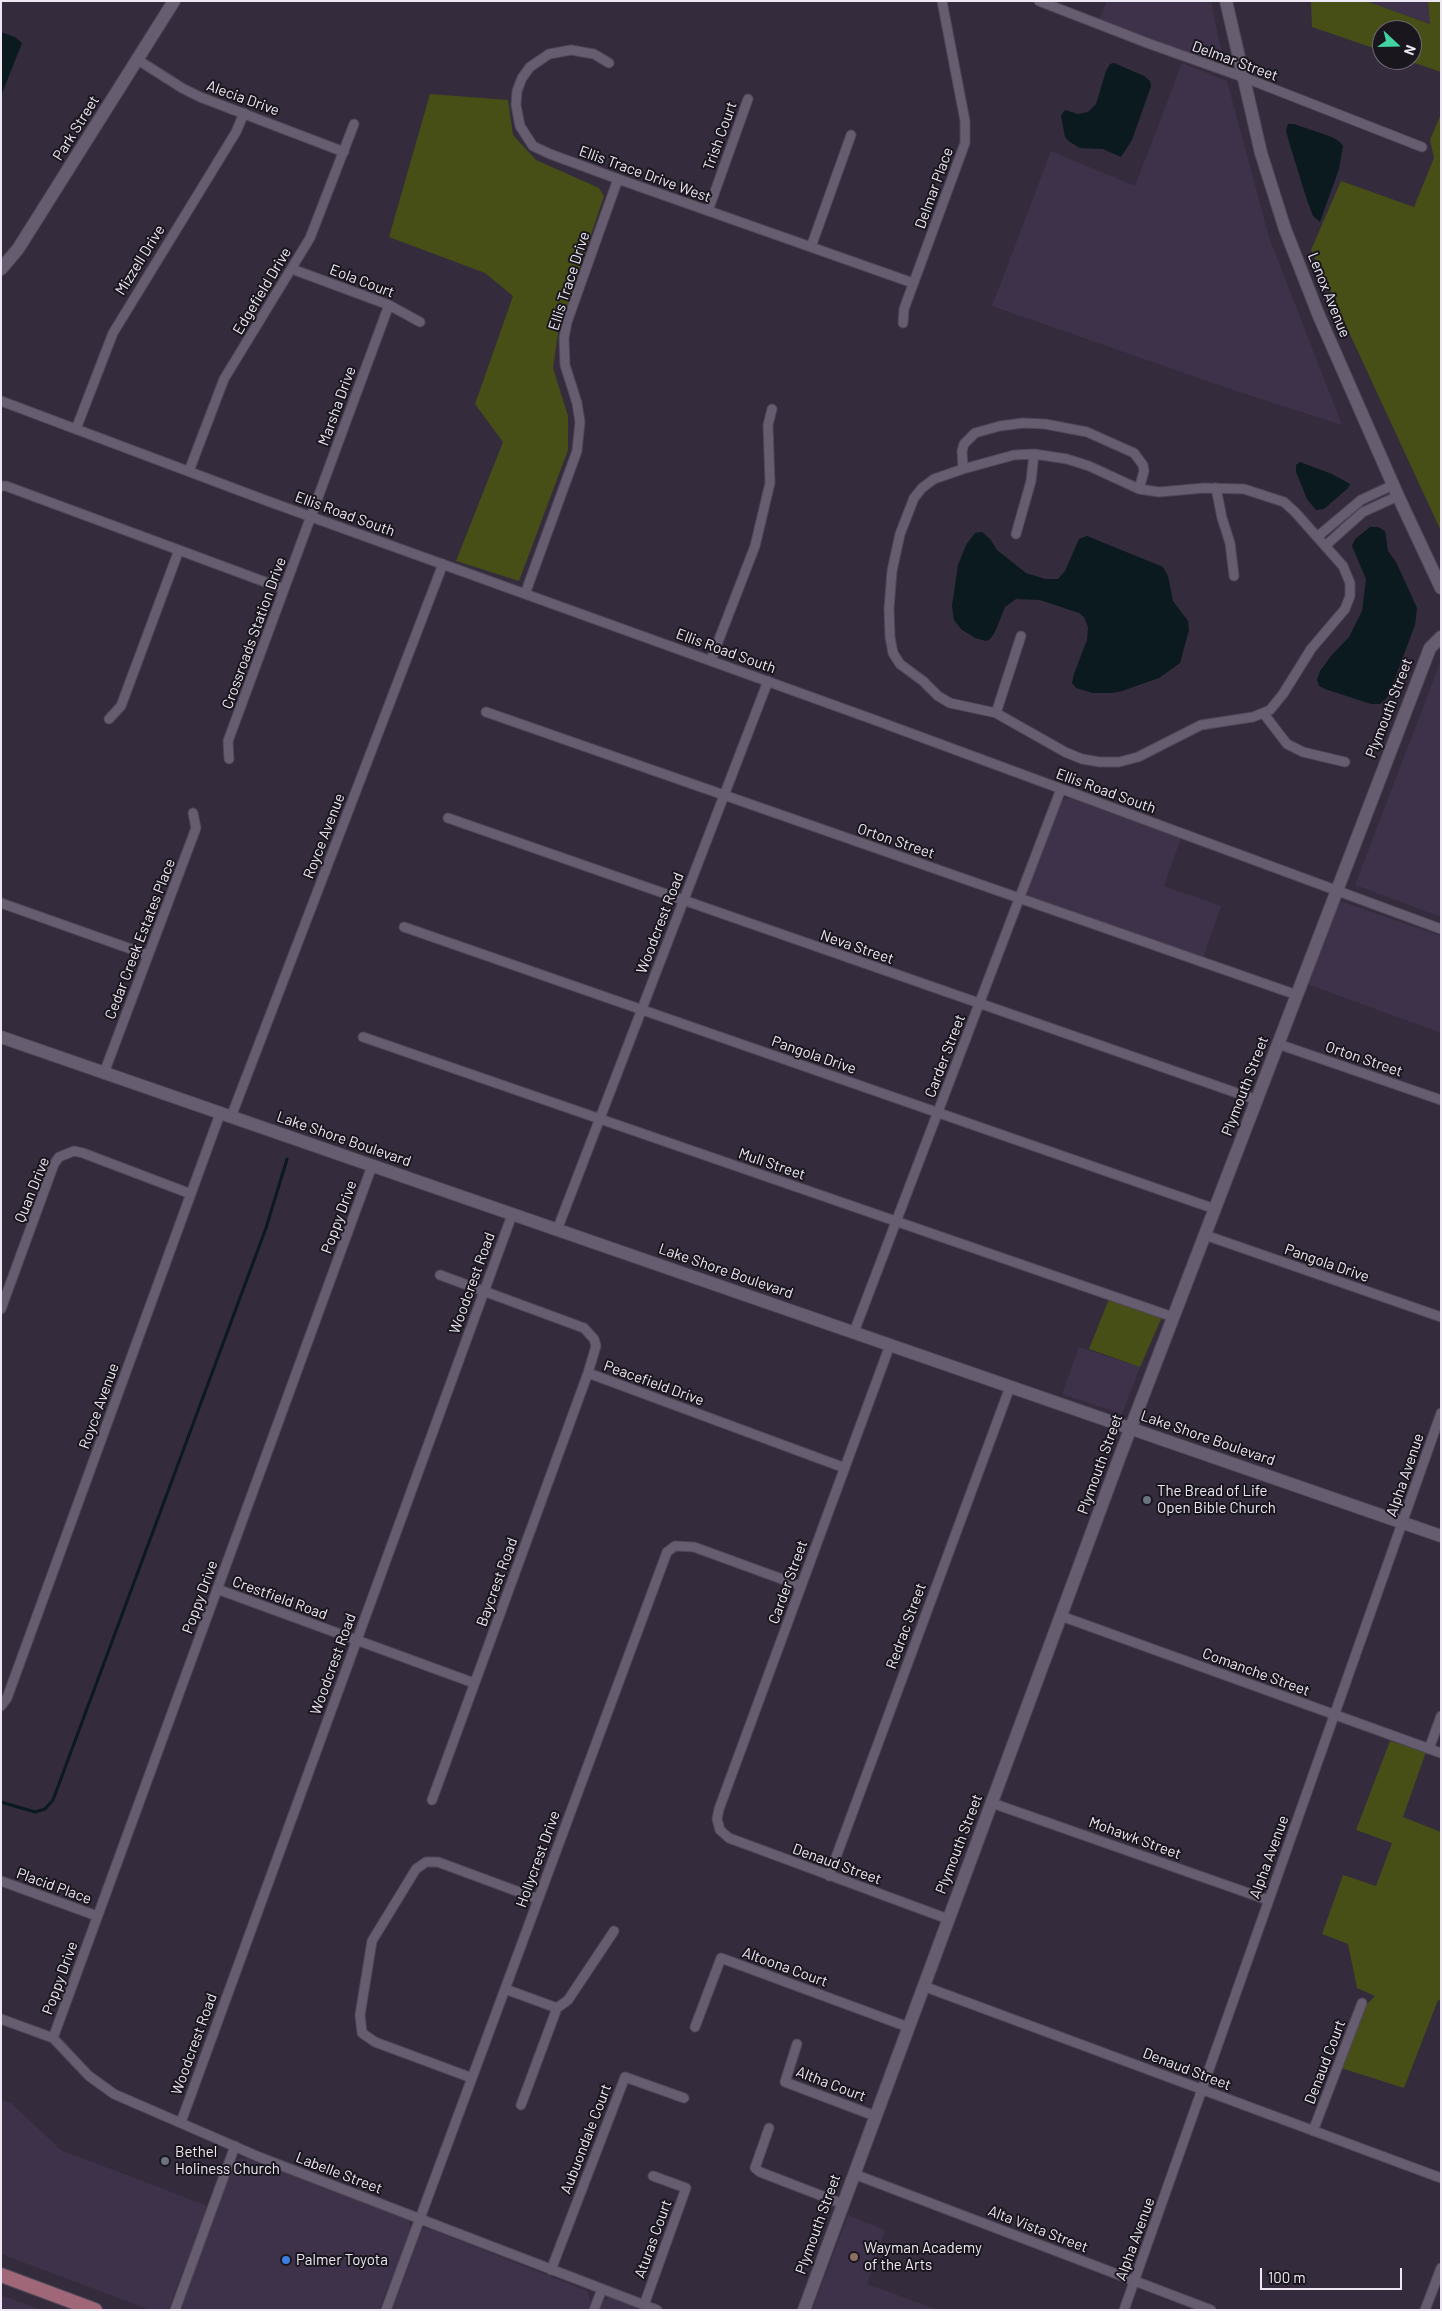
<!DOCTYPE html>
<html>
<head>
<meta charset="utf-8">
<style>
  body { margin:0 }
  #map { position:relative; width:1442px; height:2311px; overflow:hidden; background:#342b3d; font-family:Barlow,sans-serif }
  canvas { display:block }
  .frame { position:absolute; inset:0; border:2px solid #eee8f4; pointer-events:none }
  .north { position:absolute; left:1372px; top:20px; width:50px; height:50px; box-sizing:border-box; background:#1a161e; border:1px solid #6f6a74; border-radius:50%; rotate:111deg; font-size:14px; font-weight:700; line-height:20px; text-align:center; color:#eee8f4 }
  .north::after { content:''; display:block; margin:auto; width:18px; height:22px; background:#41d4a1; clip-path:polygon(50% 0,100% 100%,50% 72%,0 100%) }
  .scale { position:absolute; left:1260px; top:2268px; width:142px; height:22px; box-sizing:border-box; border:2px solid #eee8f4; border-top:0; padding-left:6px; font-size:15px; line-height:18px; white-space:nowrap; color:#eee8f4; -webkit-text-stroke:4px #1a161e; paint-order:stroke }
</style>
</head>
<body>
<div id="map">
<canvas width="1442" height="2311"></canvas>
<div class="frame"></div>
<div class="north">N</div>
<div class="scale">100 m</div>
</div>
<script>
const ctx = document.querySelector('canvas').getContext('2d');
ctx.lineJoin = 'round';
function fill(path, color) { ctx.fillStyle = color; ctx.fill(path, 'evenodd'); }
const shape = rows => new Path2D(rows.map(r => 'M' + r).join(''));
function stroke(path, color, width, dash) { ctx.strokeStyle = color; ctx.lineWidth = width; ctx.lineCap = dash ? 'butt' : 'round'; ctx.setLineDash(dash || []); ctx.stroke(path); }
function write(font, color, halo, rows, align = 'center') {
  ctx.font = font + ' Barlow,sans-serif'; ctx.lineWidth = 4; ctx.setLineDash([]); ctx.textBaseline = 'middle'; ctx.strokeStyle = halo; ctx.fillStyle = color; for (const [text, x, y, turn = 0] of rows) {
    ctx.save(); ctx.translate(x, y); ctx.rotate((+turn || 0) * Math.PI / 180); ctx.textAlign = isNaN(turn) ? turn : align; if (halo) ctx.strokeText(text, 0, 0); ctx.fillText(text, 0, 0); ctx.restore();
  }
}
fill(shape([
  [1107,1,1211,1,1222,55,1220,59,1212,61,1099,19],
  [1366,1,1428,1,1431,24],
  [1182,63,1227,81,1269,237,1342,425,1230,389,992,306,1051,151,1135,186],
  [1441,660,1441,917,1355,885],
  [1069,798,1181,838,1164,886,1221,906,1203,958,1032,899,1028,895,1028,889,1058,807,1063,800],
  [1343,902,1441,936,1441,1033,1307,984,1337,904],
  [1079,1347,1140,1367,1122,1414,1062,1394],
  [1,2099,11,2103,61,2150,208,2206,168,2310,150,2310,1,2254],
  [240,2158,249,2158,409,2220,411,2230,379,2310,183,2310,183,2303,234,2161],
  [848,2215,885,2230,867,2284,938,2310,812,2310],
  [428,2228,587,2291,591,2303,589,2310,392,2310,422,2229],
  [1,2295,41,2310,1,2310],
  [609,2297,642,2310,597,2310,604,2300]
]), '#3e324a');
fill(shape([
  [1311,1,1366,1,1430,24,1428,1,1441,1,1441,72,1406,60,1412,60,1412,30,1382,30,1382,51,1312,27],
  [430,94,508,100,513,135,536,160,599,188,604,196,558,333,553,368,568,416,568,450,519,581,456,561,503,442,475,404,513,296,485,273,389,237],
  [1441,114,1441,531,1311,250,1341,181,1414,207,1434,158,1430,140],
  [1109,1299,1162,1317,1140,1367,1089,1349],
  [1390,1741,1426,1752,1403,1817,1441,1832,1441,2001,1438,2000,1404,2088,1341,2068,1367,2004,1375,1996,1357,1988,1348,1944,1322,1934,1343,1875,1376,1886,1392,1843,1356,1830]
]), '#474f16');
fill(shape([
  [1,32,15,37,22,43,1,96],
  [1114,63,1144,76,1150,81,1151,86,1132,140,1121,157,1103,149,1080,148,1070,142,1065,137,1061,116,1065,110,1078,114,1088,112,1096,104,1106,71,1110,64],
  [1288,124,1294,124,1332,137,1340,142,1343,146,1339,169,1320,222,1313,216,1307,200,1289,142,1286,131],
  [1300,462,1332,474,1350,484,1348,488,1324,509,1316,510,1307,499,1296,472,1296,465],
  [1370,527,1378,527,1385,531,1388,551,1396,562,1417,608,1415,625,1393,683,1387,698,1380,704,1371,704,1325,689,1319,686,1317,680,1320,671,1331,656,1349,637,1362,611,1366,579,1352,546,1355,539],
  [982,532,990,539,997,550,1026,573,1045,579,1058,579,1065,571,1079,539,1087,536,1163,567,1168,576,1173,601,1188,621,1189,630,1180,663,1159,678,1122,691,1112,693,1093,693,1076,688,1072,683,1074,674,1087,640,1088,627,1084,617,1079,613,1040,600,1016,599,1005,607,995,632,990,639,986,641,975,638,961,629,954,620,952,606,958,565,966,545,975,533]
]), '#0a1a1e');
stroke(shape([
  [1,1802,35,1812,45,1809,53,1800,266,1228,287,1159]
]), '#0a1a1e', 3);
const street = shape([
  [1039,1,1150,44,1243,77,1422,147],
  [138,60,182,88,200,97,344,152],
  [609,63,594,54,571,50,549,54,530,67,522,78,517,91,516,105,520,126,533,146,550,154,618,179,913,283],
  [708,211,748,99],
  [811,247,851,135],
  [292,269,389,305,420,322],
  [903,323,904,309,965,143,965,121,942,1],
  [1,401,270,502,872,719,1441,929],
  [76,429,113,333,236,132,244,113],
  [1034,454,1067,459,1089,466,1139,489,1159,492,1204,488,1244,489,1284,502,1295,512,1343,566,1350,583,1350,596,1345,609,1311,649,1283,694,1270,710,1253,717,1201,725,1138,757,1119,762,1100,762,1082,759,1065,752,996,713,950,703,938,696,923,681,900,664,893,653,890,637,889,609,892,571,900,534,914,498,922,488,934,479,963,469,1014,455,1034,454],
  [963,469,962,451,964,444,975,433,1000,426,1023,423,1045,424,1087,432,1134,453,1143,465,1144,471,1139,489],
  [189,471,224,379,310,238,354,124],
  [1,486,6,486,284,589],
  [1216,488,1222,518,1230,543,1234,576],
  [1016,534,1031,481,1034,454],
  [1317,537,1361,500,1393,485],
  [1325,546,1363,512,1398,496],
  [525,594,577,451,580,422,577,403,565,365,564,338,567,322,618,179],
  [711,660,755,546,770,483,768,425,772,409],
  [486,712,1297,995],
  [996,713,1021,636],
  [1264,714,1287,744,1303,752,1345,762],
  [109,719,121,706,179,550],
  [229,759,228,741,389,305],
  [448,818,1257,1100],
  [1,903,148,955],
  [404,927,1215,1209],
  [363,1037,1173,1317],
  [1278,1044,1441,1100],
  [104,1073,196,828,193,813],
  [231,1117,443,564],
  [557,1230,768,681],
  [1205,1235,1441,1317],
  [1,1309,54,1164,59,1157,74,1151,83,1153,191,1194],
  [854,1332,1061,789],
  [890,1345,719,1809,717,1819,720,1830,729,1838,948,1919],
  [588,1373,845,1468],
  [217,1589,474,1683],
  [1061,1616,1441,1753],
  [1,1706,7,1698,220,1114],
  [1429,1749,1441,1716],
  [432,1800,588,1373,596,1346,594,1339,584,1328,440,1275],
  [992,1803,1268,1900],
  [829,1876,1010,1387],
  [1,1881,97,1916],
  [923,1986,1441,2178],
  [505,1989,557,2008],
  [557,2008,568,2000,614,1931],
  [1,2019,53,2038,89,2076,114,2094,259,2157,657,2310],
  [695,2027,721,1958,908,2027],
  [53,2038,372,1166],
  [797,2044,785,2082,875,2116],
  [472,2078,375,2042,362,2033,360,2015,372,1941,416,1869,426,1862,438,1862,538,1899],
  [521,2105,557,2008],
  [181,2122,512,1215],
  [769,2128,755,2168,760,2172,843,2204],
  [1313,2131,1362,2003],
  [854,2174,1211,2310],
  [551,2270,625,2077,684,2098],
  [644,2305,686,2188,653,2176],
  [175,2310,235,2146],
  [386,2310,667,1552,675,1546,694,1547,801,1586],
  [594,2310,602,2289],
  [1124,2310,1441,1413],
  [1425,2310,1441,2268]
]);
const secondary = shape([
  [1226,1,1261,153,1285,229,1319,316,1398,496,1441,588],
  [1,269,18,249,174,1],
  [1,1037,1441,1536],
  [804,2310,1120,1456,1430,648,1441,637]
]);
const primary = shape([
  [1,2275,95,2310]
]);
stroke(street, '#4e4756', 11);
stroke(secondary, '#4e4756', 14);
stroke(primary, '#4e4756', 16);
stroke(street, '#675d71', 9);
stroke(secondary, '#675d71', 12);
stroke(primary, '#9f6778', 14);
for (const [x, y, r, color] of [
  [1147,1500,5,"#6b7280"],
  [165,2161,5,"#6b7280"],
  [854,2257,5,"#8d6e63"],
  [286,2260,5,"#3f7fe0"]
]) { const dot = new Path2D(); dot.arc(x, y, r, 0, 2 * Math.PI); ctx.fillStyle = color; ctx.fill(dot); stroke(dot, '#1a161e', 2); }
write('15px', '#eee8f4', '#1a161e', [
  ["Delmar Street",1235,61,20],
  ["Alecia Drive",243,98,20],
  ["Park Street",76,128,-58],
  ["Trish Court",720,136,-70],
  ["Ellis Trace Drive West",645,174,20],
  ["Delmar Place",934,188,-70],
  ["Mizzell Drive",140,260,-58],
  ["Eola Court",362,281,21],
  ["Ellis Trace Drive",569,281,-72],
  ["Edgefield Drive",262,291,-59],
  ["Lenox Avenue",1329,295,68],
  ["Marsha Drive",337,406,-70],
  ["Ellis Road South",345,514,20],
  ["Crossroads Station Drive",254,633,-70],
  ["Ellis Road South",726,651,20],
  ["Plymouth Street",1389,708,-69],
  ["Ellis Road South",1106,791,20],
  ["Royce Avenue",324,836,-69],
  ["Orton Street",896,841,19],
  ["Woodcrest Road",660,923,-69],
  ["Cedar Creek Estates Place",140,939,-69],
  ["Neva Street",857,947,19],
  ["Pangola Drive",814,1055,19],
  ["Carder Street",945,1056,-69],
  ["Orton Street",1364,1059,19],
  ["Plymouth Street",1245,1086,-69],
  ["Lake Shore Boulevard",344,1139,19],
  ["Mull Street",772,1164,19],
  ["Quan Drive",32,1190,-68],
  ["Poppy Drive",339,1217,-70],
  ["Pangola Drive",1327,1263,19],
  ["Lake Shore Boulevard",726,1271,19],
  ["Woodcrest Road",472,1283,-70],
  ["Peacefield Drive",654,1383,20],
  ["Royce Avenue",99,1406,-70],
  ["Lake Shore Boulevard",1208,1438,19],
  ["Plymouth Street",1100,1464,-70],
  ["Alpha Avenue",1405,1475,-71],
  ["Baycrest Road",497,1582,-70],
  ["Carder Street",788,1582,-70],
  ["Poppy Drive",200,1597,-70],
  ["Crestfield Road",280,1598,20],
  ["Redrac Street",906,1626,-70],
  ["Woodcrest Road",333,1664,-70],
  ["Comanche Street",1256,1672,20],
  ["Mohawk Street",1135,1838,20],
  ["Plymouth Street",959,1844,-69],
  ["Alpha Avenue",1269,1857,-70],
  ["Hollycrest Drive",538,1859,-70],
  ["Denaud Street",837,1864,20],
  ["Placid Place",54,1886,20],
  ["Altoona Court",785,1967,20],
  ["Poppy Drive",60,1978,-70],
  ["Woodcrest Road",194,2044,-70],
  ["Denaud Court",1325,2062,-69],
  ["Denaud Street",1187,2069,21],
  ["Altha Court",831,2084,21],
  ["Aubuondale Court",586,2139,-69],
  ["Labelle Street",339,2173,21],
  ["Plymouth Street",818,2224,-70],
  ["Alta Vista Street",1038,2229,21],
  ["Aturas Court",653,2239,-70],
  ["Alpha Avenue",1135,2239,-70]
]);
write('15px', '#eee8f4', '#1a161e', [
  ["The Bread of Life",1157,1491],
  ["Open Bible Church",1157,1508],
  ["Bethel",175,2152],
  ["Holiness Church",175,2169],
  ["Wayman Academy",864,2248],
  ["of the Arts",864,2265],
  ["Palmer Toyota",296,2260]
], 'left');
</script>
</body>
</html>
